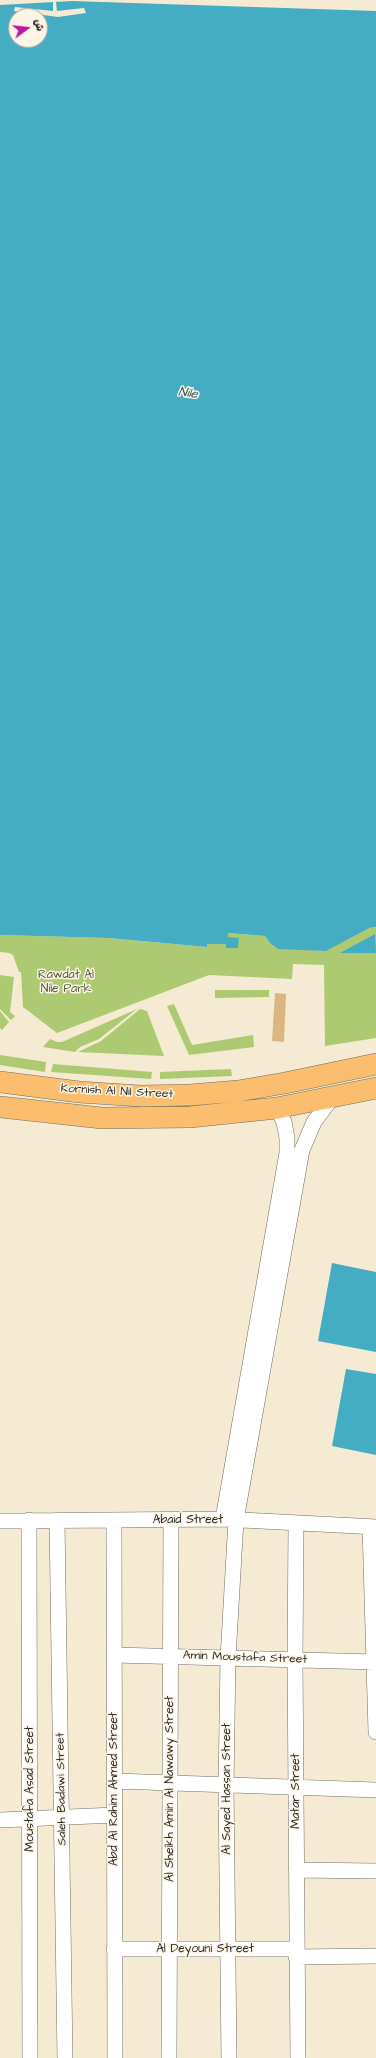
<!DOCTYPE html>
<html>
<head>
<meta charset="utf-8">
<style>
  body { margin:0 }
  #map { position:relative; width:376px; height:2058px; overflow:hidden; background:#f4ebd2; font-family:"Architects Daughter","Playpen Sans Arabic",sans-serif }
  canvas { display:block }
  .north { position:absolute; left:8px; top:8px; width:40px; height:40px; box-sizing:border-box; background:#fcf5e5; border:1px solid #a8a49b; border-radius:50%; rotate:75deg; font-size:11px; font-weight:700; line-height:16px; text-align:center; color:#2b2b2b }
  .north::after { content:''; display:block; margin:auto; width:14px; height:18px; background:#b5179e; clip-path:polygon(50% 0,100% 100%,50% 72%,0 100%) }
</style>
</head>
<body>
<div id="map">
<canvas width="376" height="2058"></canvas>
<div class="north">ش</div>
</div>
<script>
const ctx = document.querySelector('canvas').getContext('2d');
ctx.lineJoin = 'round';
function fill(path, color) { ctx.fillStyle = color; ctx.fill(path, 'evenodd'); }
const shape = rows => new Path2D(rows.map(r => 'M' + r).join(''));
function stroke(path, color, width, dash) { ctx.strokeStyle = color; ctx.lineWidth = width; ctx.lineCap = dash ? 'butt' : 'round'; ctx.setLineDash(dash || []); ctx.stroke(path); }
function write(font, color, halo, rows, align = 'center') {
  ctx.font = font + ' "Architects Daughter",sans-serif'; ctx.lineWidth = 3; ctx.setLineDash([]); ctx.textBaseline = 'middle'; ctx.strokeStyle = halo; ctx.fillStyle = color; for (const [text, x, y, turn = 0] of rows) {
    ctx.save(); ctx.translate(x, y); ctx.rotate((+turn || 0) * Math.PI / 180); ctx.textAlign = isNaN(turn) ? turn : align; if (halo) ctx.strokeText(text, 0, 0); ctx.fillText(text, 0, 0); ctx.restore();
  }
}
fill(shape([
  [376,927,376,1038,325,1046,324,965,293,964,292,979,209,975,57,1033,23,1007,21,972,19,972,13,955,9,953,0,952,0,935,109,938,207,947,207,944,226,944,228,933,265,936,270,943],
  [0,975,14,977,10,1012,15,1016,11,1020,0,1009],
  [215,990,269,990,269,997,215,998],
  [174,1004,192,1045,253,1035,254,1047,189,1055,167,1006],
  [137,1009,99,1039,80,1047,75,1052,43,1047,50,1039,57,1042,62,1042],
  [140,1009,147,1011,164,1056,78,1052,101,1041],
  [0,1011,9,1022,2,1030,0,1028],
  [0,1055,46,1062,45,1072,0,1065],
  [53,1064,152,1072,151,1079,51,1072],
  [231,1069,232,1076,160,1079,160,1072]
]), '#adca72');
fill(shape([
  [72,1,376,11,376,927,369,928,326,951,278,949,270,943,265,936,228,933,228,937,239,938,238,948,226,948,226,944,207,944,207,947,109,938,0,935,0,5],
  [16,16,40,16,40,40,16,40],
  [375,934,376,953,340,953],
  [332,1263,376,1272,376,1352,318,1341],
  [346,1369,376,1374,376,1455,332,1446]
]), '#44adc4');
fill(shape([
  [53,2,56,2,57,11,84,8,86,13,58,17,14,11,15,7,53,11]
]), '#f4ebd2');
fill(shape([
  [275,993,286,994,284,1042,272,1041]
]), '#ddb583');
const minor = shape([
  [223,1519,287,1153,287,1138,284,1122,277,1108],
  [29,1520,30,2058],
  [57,1520,65,2058],
  [114,1520,115,2058],
  [0,1521,223,1519,376,1527],
  [296,1524,295,1660,298,2058],
  [370,1527,376,1732],
  [114,1655,376,1662],
  [115,1781,376,1790],
  [0,1820,115,1815],
  [296,1870,376,1871],
  [114,1949,296,1949],
  [296,1957,376,1956],
  [169,2058,171,1519],
  [229,2058,226,1785,228,1658,236,1520,302,1150,314,1122,332,1098]
]);
const highway = shape([
  [0,1082,79,1092,141,1096,190,1095,238,1091,285,1083,376,1064],
  [0,1107,102,1118,190,1117,277,1108,376,1088]
]);
stroke(minor, '#716e65', 16);
stroke(highway, '#716e65', 22);
stroke(minor, '#fff', 15);
stroke(highway, '#fabe6e', 21);
write('12px', '#525b40', '#fcf5e5', [
  ["Rawdat Al",66,975],
  ["Nile Park",66,989]
]);
write('12px', '#2b2b2b', '#fcf5e5', [
  ["Kornish Al Nil Street",117,1092,3],
  ["Abaid Street",188,1520],
  ["Amin Moustafa Street",245,1658,2],
  ["Moustafa Asad Street",30,1789,-90],
  ["Saleh Badawi Street",62,1789,-91],
  ["Abd Al Rahim Ahmed Street",114,1789,-90],
  ["Al Sheikh Amin Al Nawawy Street",170,1789,-90],
  ["Al Sayed Hassan Street",227,1789,-90],
  ["Matar Street",296,1791,-90],
  ["Al Deyouni Street",205,1949]
]);
write('italic 13px', '#345861', '#fcf5e5', [
  ["Nile",188,394,8]
]);
</script>
</body>
</html>
